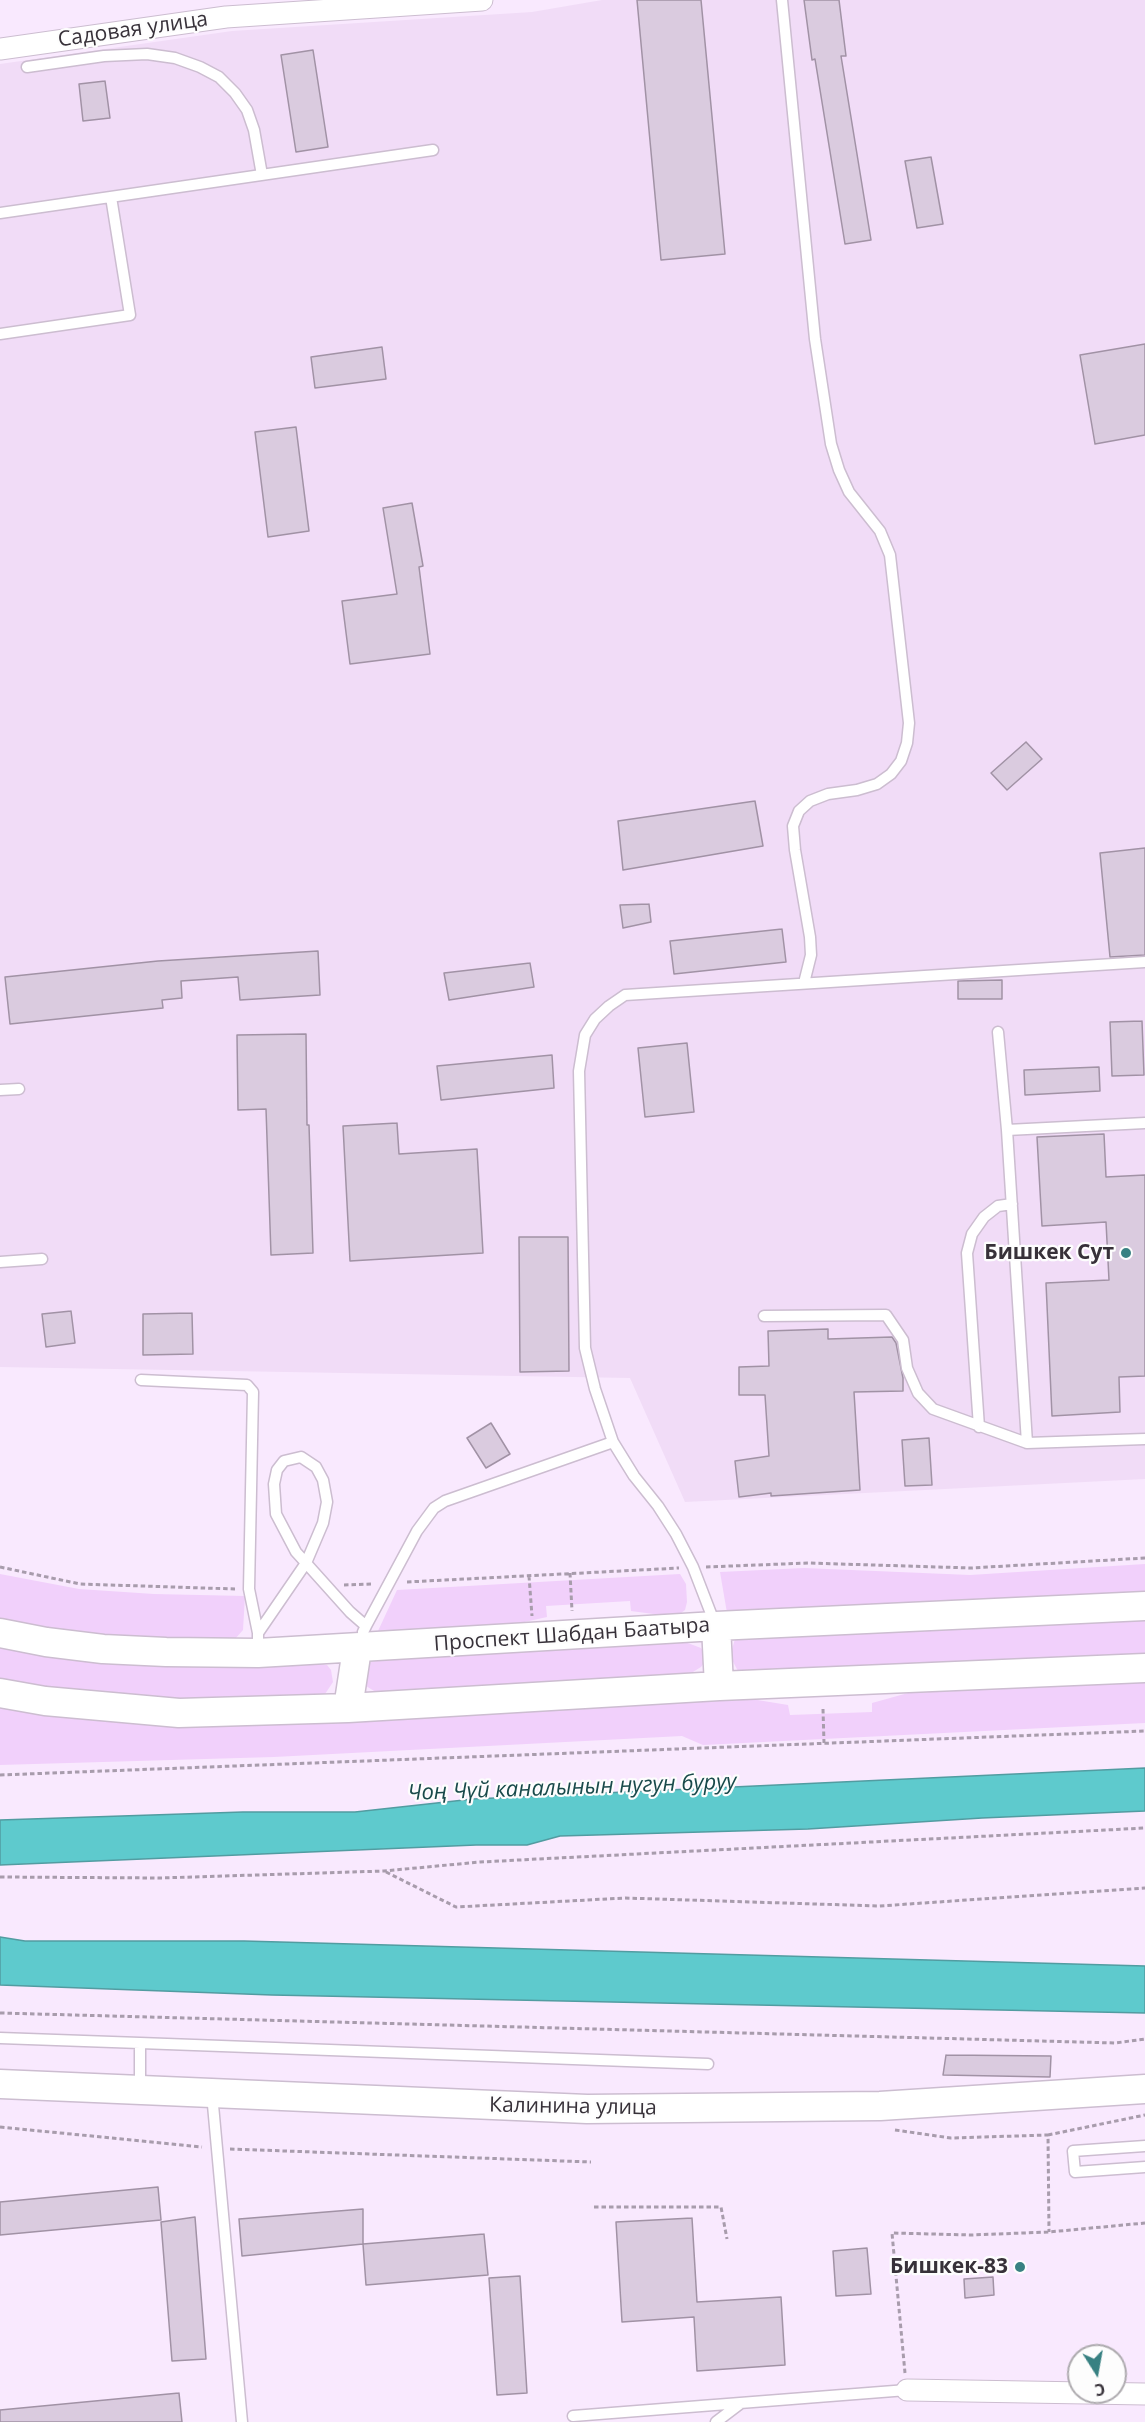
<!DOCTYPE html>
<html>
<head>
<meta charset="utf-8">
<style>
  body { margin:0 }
  #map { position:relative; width:1145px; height:2422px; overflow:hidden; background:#f9e9fe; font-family:"Open Sans",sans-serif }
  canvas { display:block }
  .north { position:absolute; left:1067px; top:2344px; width:60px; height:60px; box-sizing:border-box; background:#fdfdfd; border:2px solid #aeabaf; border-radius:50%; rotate:169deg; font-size:16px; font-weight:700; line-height:24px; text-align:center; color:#373139 }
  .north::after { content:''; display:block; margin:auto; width:21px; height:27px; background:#388182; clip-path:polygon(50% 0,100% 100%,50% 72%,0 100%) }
</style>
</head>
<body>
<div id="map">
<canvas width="1145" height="2422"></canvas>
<div class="north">С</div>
</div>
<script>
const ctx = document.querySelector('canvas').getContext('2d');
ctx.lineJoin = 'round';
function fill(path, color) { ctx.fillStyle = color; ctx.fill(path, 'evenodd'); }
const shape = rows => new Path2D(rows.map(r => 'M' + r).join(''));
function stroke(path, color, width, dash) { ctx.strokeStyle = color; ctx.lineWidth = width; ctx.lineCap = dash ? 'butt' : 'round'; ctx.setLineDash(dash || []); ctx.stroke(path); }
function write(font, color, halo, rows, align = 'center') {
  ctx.font = font + ' "Open Sans",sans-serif'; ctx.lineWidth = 4.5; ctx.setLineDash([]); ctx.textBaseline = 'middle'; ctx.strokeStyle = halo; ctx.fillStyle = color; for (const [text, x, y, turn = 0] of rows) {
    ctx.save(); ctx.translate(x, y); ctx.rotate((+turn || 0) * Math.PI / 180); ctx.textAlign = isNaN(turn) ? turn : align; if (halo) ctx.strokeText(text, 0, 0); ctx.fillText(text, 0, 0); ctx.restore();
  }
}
fill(shape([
  [602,0,1145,0,1145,1479,685,1502,630,1378,0,1367,0,64,232,31,532,12]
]), '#f1dcf7');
fill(shape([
  [1145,1564,1145,1593,727,1613,720,1572,804,1568,970,1575],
  [0,1574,79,1589,154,1594,245,1596,243,1630,235,1639,174,1640,90,1634,0,1619],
  [680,1574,686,1584,687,1602,685,1610,676,1617,631,1611,630,1601,546,1606,547,1617,511,1625,378,1631,397,1590],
  [1145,1620,1145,1655,739,1673,730,1656,735,1639],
  [685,1642,701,1648,705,1654,705,1662,701,1667,688,1675,379,1694,366,1686,364,1677,369,1663,376,1660],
  [0,1646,124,1664,208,1667,320,1664,327,1665,331,1670,333,1682,325,1694,314,1697,207,1699,122,1696,40,1687,0,1679],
  [1145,1682,1145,1723,703,1745,682,1736,274,1757,0,1765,0,1705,192,1727,341,1723,739,1697,788,1705,790,1715,872,1712,872,1703,908,1693]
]), '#f1d0fb');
const water = shape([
  [1145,1768,1145,1811,982,1818,808,1829,560,1836,527,1845,476,1845,0,1865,0,1820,243,1812,355,1812,473,1799,1145,1768],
  [0,1937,25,1941,244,1941,1145,1966,1145,2013,272,1995,0,1985,0,1937]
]);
fill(water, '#5ecacd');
stroke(water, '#529ca1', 1.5);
const building = shape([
  [637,0,701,0,725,254,661,260,637,0],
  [804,0,839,0,846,56,841,56,871,240,845,244,815,59,812,60,804,0],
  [313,50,328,147,296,152,281,55,313,50],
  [105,81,110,118,83,121,79,84,105,81],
  [931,157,943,224,917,228,905,161,931,157],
  [1145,344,1145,435,1095,444,1080,355,1145,344],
  [382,347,386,379,315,388,311,357,382,347],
  [296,427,309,531,268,537,255,432,296,427],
  [412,503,423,566,419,567,430,654,350,664,342,601,397,594,383,508,412,503],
  [1026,742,1042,759,1007,790,991,773,1026,742],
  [755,801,763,846,623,870,618,821,755,801],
  [1145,848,1145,955,1110,957,1100,853,1145,848],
  [649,904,651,922,623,928,620,905,649,904],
  [782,929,786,962,674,974,670,941,782,929],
  [318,951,320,995,240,1000,238,977,181,981,182,998,162,1000,163,1008,10,1024,5,977,158,961,318,951],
  [530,963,534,987,449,1000,444,973,530,963],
  [1002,980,1002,999,958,999,958,981,1002,980],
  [1142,1021,1144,1075,1112,1076,1110,1022,1142,1021],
  [306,1034,307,1125,309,1125,313,1253,271,1255,266,1109,238,1110,237,1035,306,1034],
  [687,1043,694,1112,645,1117,638,1048,687,1043],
  [552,1055,554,1088,441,1100,437,1066,552,1055],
  [1099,1067,1100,1091,1025,1095,1024,1070,1099,1067],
  [397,1123,399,1154,477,1149,483,1253,350,1261,343,1126,397,1123],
  [1104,1134,1106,1177,1145,1175,1145,1376,1119,1377,1120,1412,1052,1416,1046,1283,1109,1280,1106,1222,1042,1226,1037,1137,1104,1134],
  [519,1237,568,1237,569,1371,520,1372,519,1237],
  [71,1311,75,1343,46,1347,42,1314,71,1311],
  [192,1313,193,1354,143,1355,143,1314,192,1313],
  [828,1329,828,1339,892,1337,896,1343,903,1378,903,1391,854,1392,860,1490,771,1496,771,1493,739,1497,735,1461,769,1456,765,1395,739,1395,739,1367,769,1366,768,1331,828,1329],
  [491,1423,510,1454,486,1468,467,1438,491,1423],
  [929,1438,932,1485,905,1486,902,1440,929,1438],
  [946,2055,1051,2056,1050,2077,943,2075,946,2055],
  [158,2187,161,2220,0,2235,0,2202,158,2187],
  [363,2209,363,2244,242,2256,239,2219,363,2209],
  [195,2217,206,2359,172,2361,161,2222,195,2217],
  [692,2218,697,2302,781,2297,785,2365,697,2371,694,2317,622,2322,616,2222,692,2218],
  [484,2234,488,2275,366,2285,363,2244,484,2234],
  [867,2248,871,2294,836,2296,833,2251,867,2248],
  [520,2276,527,2393,497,2395,489,2278,520,2276],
  [993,2277,994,2295,965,2298,964,2279,993,2277],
  [179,2393,182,2422,0,2422,0,2410,179,2393]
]);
fill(building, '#dacbdf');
stroke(building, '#a192a5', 1.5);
const lane = shape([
  [782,0,815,339,831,444,839,470,849,492,880,531,890,555,909,723,907,743,901,761,891,774,877,784,857,790,828,794,810,801,799,811,793,826,795,850,810,937,811,955,804,983],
  [27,67,104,56,147,54,175,58,200,67,219,77,235,93,247,110,254,130,262,175],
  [0,213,433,150],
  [0,334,130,315,111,197],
  [998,1032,1007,1130,1027,1443],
  [0,1090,19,1089],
  [1007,1130,1145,1123],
  [0,1262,42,1259],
  [764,1316,886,1315,903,1340,907,1368,918,1393,933,1409,1027,1443,1145,1439],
  [141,1380,247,1385,253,1392,249,1589,258,1633],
  [979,1427,967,1253,972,1234,984,1217,998,1206,1012,1204],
  [613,1442,634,1476,658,1506,676,1534,693,1567,715,1624],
  [366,1626,417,1531,434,1508,445,1501,613,1442,595,1389,585,1348,579,1071,585,1035,595,1019,609,1006,625,995,1145,962],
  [258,1652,258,1633,306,1563,323,1523,327,1502,323,1480,316,1467,301,1457,284,1461,277,1470,274,1484,276,1514,296,1552,306,1563,350,1612,366,1626,363,1632],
  [0,2038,140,2043,140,2090],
  [140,2043,708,2064],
  [212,2094,242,2422],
  [1145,2146,1073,2151,1075,2172,1145,2167],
  [573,2416,907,2390],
  [716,2422,741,2403]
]);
const street = shape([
  [0,49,226,17,482,0],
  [907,2390,1145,2394]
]);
const secondary = shape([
  [716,1626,719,1686],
  [0,1633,46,1642,103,1649,166,1652,258,1653,716,1626,1145,1606],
  [0,1693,45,1701,179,1713,348,1708,719,1686,1145,1668],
  [348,1708,357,1649],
  [0,2084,587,2109,880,2106,1145,2089]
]);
stroke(lane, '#ccbdd0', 13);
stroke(street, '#ccbdd0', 23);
stroke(secondary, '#ccbdd0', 31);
stroke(shape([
  [0,1567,80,1584,235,1589],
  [706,1567,808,1563,971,1568,1145,1558],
  [570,1573,572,1611],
  [529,1576,532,1616],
  [407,1582,679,1568],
  [344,1585,373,1584],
  [823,1709,824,1743],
  [0,1775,1145,1731],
  [386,1872,456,1907,625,1898,879,1906,1145,1888],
  [0,1877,160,1878,384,1871,480,1862,1145,1828],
  [0,2013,1115,2043,1145,2039],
  [0,2127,202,2147],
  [895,2130,951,2138,1048,2135,1049,2232],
  [1048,2135,1145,2115],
  [230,2149,591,2162],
  [594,2207,721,2207,727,2239],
  [905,2373,892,2233,971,2235,1049,2232,1145,2223]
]), '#a89cac', 3, [4.5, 3]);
stroke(lane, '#fff', 10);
stroke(street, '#fff', 21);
stroke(secondary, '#fff', 28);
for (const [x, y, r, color] of [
  [1126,1253,6,"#388182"],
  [1020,2267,6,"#388182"]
]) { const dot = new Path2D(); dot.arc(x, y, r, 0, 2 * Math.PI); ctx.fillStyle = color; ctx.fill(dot); stroke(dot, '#fdfdfd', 2); }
write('21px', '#373139', '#fdfdfd', [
  ["Садовая улица",133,30,-8],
  ["Проспект Шабдан Баатыра",572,1635,-4],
  ["Калинина улица",573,2107,1]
]);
write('bold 21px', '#373139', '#fdfdfd', [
  ["Бишкек Сут",1114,1253],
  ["Бишкек-83",1008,2267]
], 'right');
write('italic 22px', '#194a4b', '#fdfdfd', [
  ["Чоң Чүй каналынын нугун буруу",572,1788,-2]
]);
</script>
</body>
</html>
